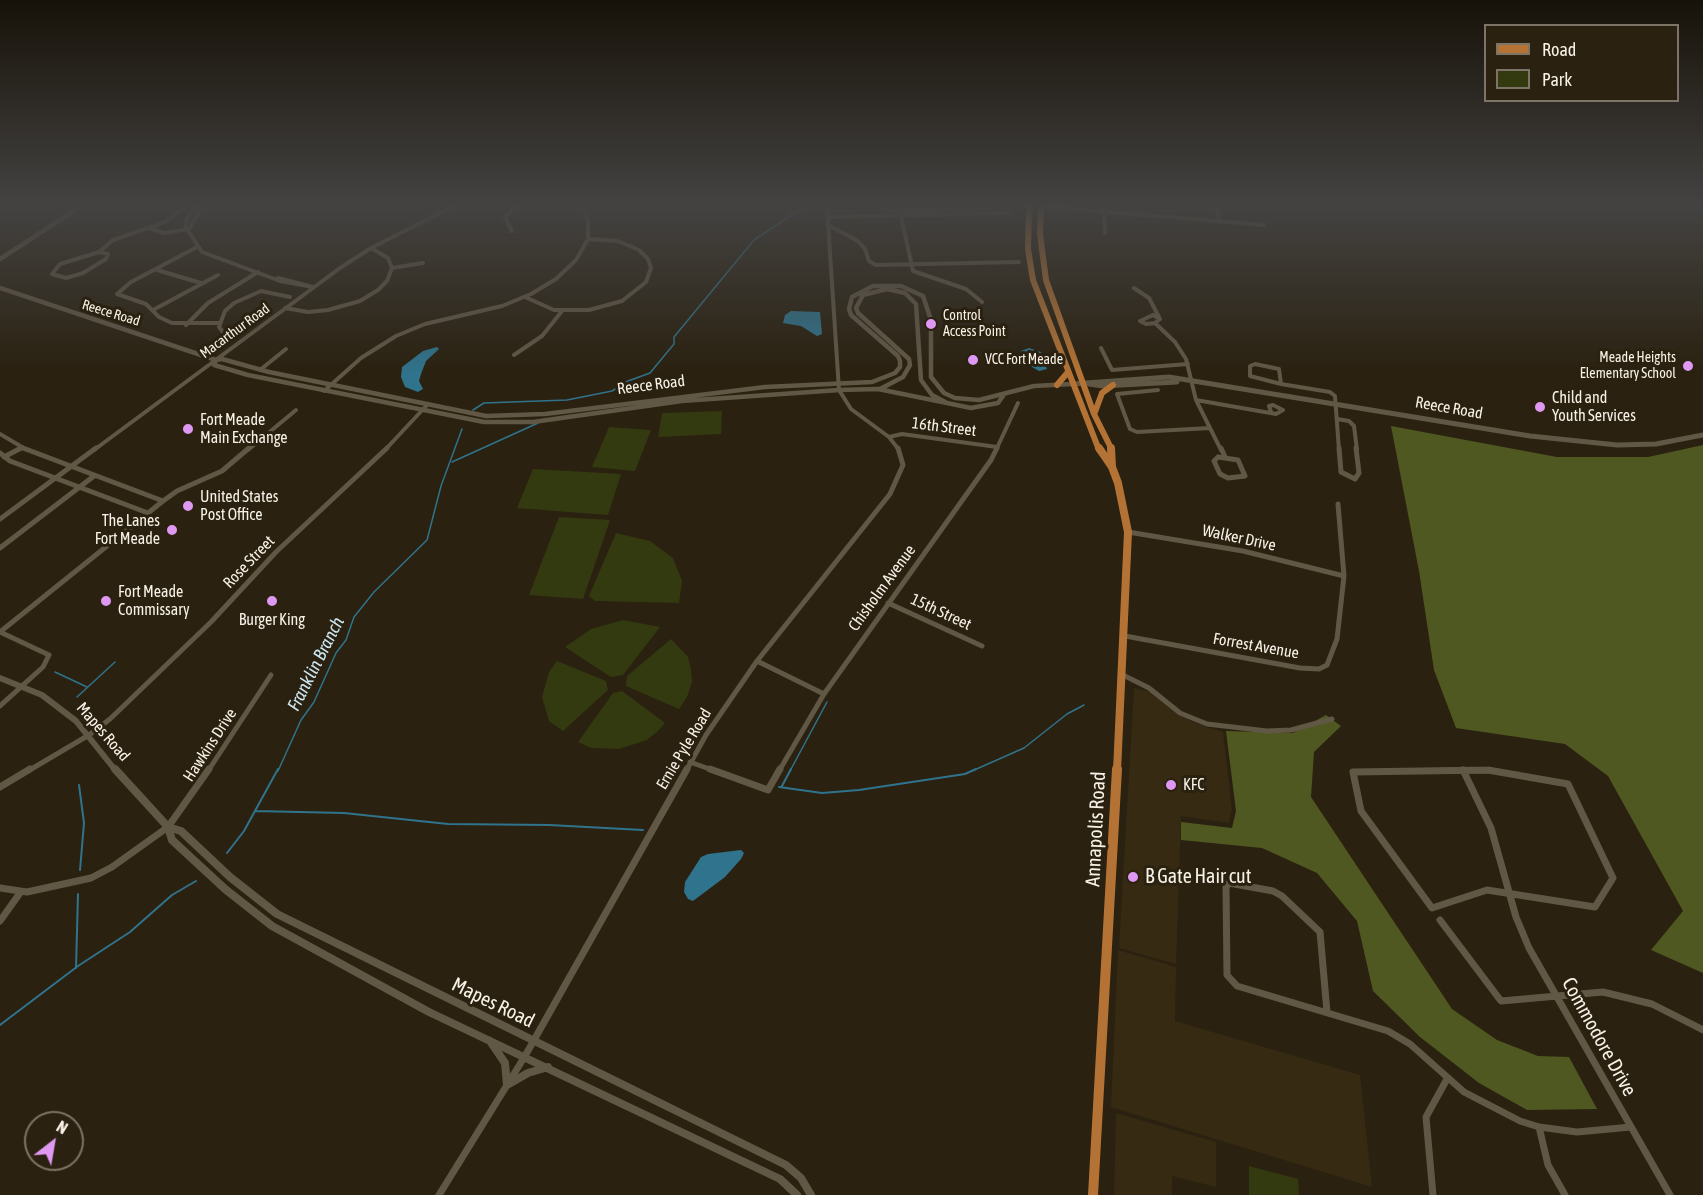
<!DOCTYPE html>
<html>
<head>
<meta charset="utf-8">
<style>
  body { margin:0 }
  #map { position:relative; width:1703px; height:1195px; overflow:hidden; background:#2a2110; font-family:"Asap Condensed",sans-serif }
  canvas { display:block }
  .legend { position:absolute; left:1484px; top:24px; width:195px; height:78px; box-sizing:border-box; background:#2a2110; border:2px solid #7c7466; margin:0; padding:8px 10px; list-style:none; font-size:18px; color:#f7f1e6 }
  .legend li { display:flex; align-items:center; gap:12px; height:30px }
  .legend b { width:30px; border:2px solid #7c7466 }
  .north { position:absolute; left:24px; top:1111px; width:60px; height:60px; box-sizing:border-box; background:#2a2110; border:2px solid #7c7466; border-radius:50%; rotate:31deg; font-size:16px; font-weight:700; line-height:24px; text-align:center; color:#f7f1e6 }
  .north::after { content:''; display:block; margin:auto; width:21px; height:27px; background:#df98f1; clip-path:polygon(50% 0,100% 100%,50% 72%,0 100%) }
</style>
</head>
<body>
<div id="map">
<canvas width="1703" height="1195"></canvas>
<ul class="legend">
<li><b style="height:8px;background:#b47335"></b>Road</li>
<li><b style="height:16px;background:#333a10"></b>Park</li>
</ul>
<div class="north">N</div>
</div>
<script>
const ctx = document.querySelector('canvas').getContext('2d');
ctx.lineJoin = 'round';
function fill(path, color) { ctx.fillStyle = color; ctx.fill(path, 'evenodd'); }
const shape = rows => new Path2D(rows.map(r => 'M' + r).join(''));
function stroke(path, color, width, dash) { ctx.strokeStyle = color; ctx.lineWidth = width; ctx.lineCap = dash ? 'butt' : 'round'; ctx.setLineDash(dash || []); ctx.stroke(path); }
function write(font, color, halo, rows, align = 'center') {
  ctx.font = font + ' "Asap Condensed",sans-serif'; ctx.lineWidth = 6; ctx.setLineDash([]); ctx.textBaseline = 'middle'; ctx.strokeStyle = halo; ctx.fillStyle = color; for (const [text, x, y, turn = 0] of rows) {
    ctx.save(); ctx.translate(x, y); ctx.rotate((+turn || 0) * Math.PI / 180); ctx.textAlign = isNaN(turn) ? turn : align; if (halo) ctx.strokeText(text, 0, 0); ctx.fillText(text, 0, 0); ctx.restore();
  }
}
fill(shape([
  [1134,688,1151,692,1178,715,1206,727,1223,732,1232,809,1229,823,1181,816,1176,964,1119,948],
  [1118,950,1176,967,1175,1021,1360,1075,1372,1187,1111,1107],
  [1116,1113,1216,1142,1216,1187,1172,1176,1172,1195,1114,1195]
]), '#362a12');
fill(shape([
  [722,411,721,434,658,437,662,413],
  [609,427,651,430,635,471,592,467],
  [533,469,621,474,608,515,517,508],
  [559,517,610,520,583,599,529,595],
  [616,533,650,541,673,558,682,581,679,603,595,601,589,596],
  [623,620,660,627,623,675,611,677,565,647,591,629],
  [671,639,688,657,691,669,692,682,687,697,679,709,626,686,627,676],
  [557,661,606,681,608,690,563,731,549,721,542,697,549,672],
  [622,691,665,723,659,730,647,740,619,749,591,748,578,742,613,693],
  [1249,1166,1298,1179,1299,1195,1249,1195]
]), '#333a10');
fill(shape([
  [879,207,990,207,995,210,903,213,883,212],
  [1391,426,1557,457,1648,457,1703,445,1703,973,1651,950,1683,911,1608,776,1565,744,1456,728,1434,670,1419,571],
  [1326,715,1341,726,1314,752,1311,797,1452,1009,1497,1040,1538,1056,1569,1057,1597,1109,1527,1110,1479,1083,1420,1037,1373,991,1357,921,1317,873,1262,848,1181,840,1181,822,1232,828,1236,811,1226,731,1293,733]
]), '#4f5821');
fill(shape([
  [791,311,820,312,822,334,817,336,801,326,783,323,785,315],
  [437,347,439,349,426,361,421,374,419,381,423,389,418,392,405,387,401,377,402,367,423,351],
  [1029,348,1041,352,1047,369,1039,371,1032,367,1021,351],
  [741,850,744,853,741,859,725,877,693,901,688,899,684,892,685,882,701,857,708,854]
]), '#30738c');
stroke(shape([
  [473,410,484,403,567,400,612,391,628,381,650,373,674,344,674,337,754,240,804,207],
  [452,462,538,423],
  [55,672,87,687],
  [77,697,115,662],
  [278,771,301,720,314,702,336,653,346,640,354,617,374,592,427,540,441,486,462,429],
  [790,771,827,702],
  [972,771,1024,748,1067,714,1084,705]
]), '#30738c', 1.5);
stroke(shape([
  [79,785,84,823,80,870],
  [782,786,791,769],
  [779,787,822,793,859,790,965,774,976,769],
  [255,811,344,813,448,824,549,825,643,830],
  [227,853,244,831,278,769],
  [76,968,78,894],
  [0,1025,78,966,130,932,172,895,196,881]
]), '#30738c', 2);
stroke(shape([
  [930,317,931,332]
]), '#494030', 4.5, [4.5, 2]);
stroke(shape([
  [196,207,188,216,185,226,202,252,280,281,313,287],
  [827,207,839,390,851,409,889,437,899,450],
  [1049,207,1264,225],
  [1104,207,1105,233],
  [1217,207,1219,221],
  [901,216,913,271,966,289,982,302],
  [828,217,1009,213],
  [828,225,858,241,865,249,869,261,876,265,1019,262],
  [149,228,164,233,189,229],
  [189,229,202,207],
  [512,231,505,217,515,207],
  [197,247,131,282,117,294,146,304,159,317,172,323,219,323],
  [99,252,108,254,106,259,83,273,66,278,52,274,60,264,99,252],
  [99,252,113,240,165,222,185,207],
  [392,268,423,263],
  [157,270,201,283],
  [278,278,313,287],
  [1134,288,1149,298,1159,317],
  [525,297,554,310,589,310,622,301,646,282,651,268,648,259,639,250,618,241,588,239],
  [285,308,308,312,328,310,360,301,378,290,387,281,392,268,388,258,371,248],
  [153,310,218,275],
  [1153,315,1160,319,1155,323,1146,324,1140,321,1153,315],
  [1155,323,1175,342,1186,359,1196,400,1221,450],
  [186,325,208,303,258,272],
  [236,336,223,332,219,327,225,311,234,303,261,291,290,297],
  [1101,348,1112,370,1188,364],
  [514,355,542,336,562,311],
  [1255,364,1279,369,1281,384,1250,376,1250,366,1255,364],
  [260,370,286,349],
  [1281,384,1330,392,1335,396,1339,450],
  [1158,390,1117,394,1130,429,1137,432,1210,428],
  [324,391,361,358,396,336,425,324,502,306,531,294,556,279,576,260,588,239,588,221,584,207],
  [1196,400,1276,414,1283,410,1273,405,1269,406,1271,412],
  [1337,419,1349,421,1354,426,1357,450],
  [0,434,27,450],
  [889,437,902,434,997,447],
  [18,450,22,448],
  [94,450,340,268,371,248,452,207],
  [248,450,296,410],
  [385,450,427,405],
  [996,450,1018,403]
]), '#615745', 4);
stroke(shape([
  [23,448,163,501],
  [1221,448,1225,457],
  [1339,448,1341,472,1355,479,1359,473,1356,448],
  [0,453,10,461,148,513],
  [4,457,21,448],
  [1218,457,1238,460,1245,476,1228,478,1220,474,1214,461,1218,457],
  [0,519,96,448],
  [1128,532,1243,551,1344,576],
  [0,548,94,476],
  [888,603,982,646],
  [1125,636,1300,668,1319,669,1327,665,1337,639,1344,576,1338,504],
  [757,661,824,694],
  [1123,675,1149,688,1180,713,1207,724,1267,731,1291,730,1332,719],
  [0,706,43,667,49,655,0,632,163,501,177,491,222,471,249,448],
  [690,762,715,771],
  [28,771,89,735,110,719,211,622,276,552,387,448],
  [208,771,271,675],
  [686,771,706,735,757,661,890,494,903,465,898,448],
  [779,771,824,694,991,460,997,448],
  [1433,771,1493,771]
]), '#615745', 5);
stroke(shape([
  [710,769,768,790,780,769],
  [1463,770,1491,828,1516,917,1529,948,1670,1195],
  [1488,770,1568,784,1613,878,1595,907,1487,890,1432,908,1361,811,1353,772,1488,770],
  [0,787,30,769],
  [0,888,27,892,91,878,112,867,168,827,209,769],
  [1440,920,1501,1001,1603,992,1652,1004,1703,1030],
  [0,921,20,893],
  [1327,1012,1320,932,1282,896,1273,891,1229,883,1226,887,1227,975,1237,986,1388,1031,1410,1044,1464,1092,1520,1121,1539,1127,1577,1132,1631,1127],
  [1539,1127,1548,1165,1565,1195],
  [439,1195,525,1056,687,769],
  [1433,1195,1426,1117,1447,1079]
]), '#615745', 7);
stroke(shape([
  [0,259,80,207],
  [0,288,216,360,222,359,269,372,486,416,545,414,765,387,872,382,895,373,900,367,900,361,898,356,851,315,849,309,852,297,873,286,901,286,923,296,930,317],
  [931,332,931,377,944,393,955,398,979,400,1034,386,1072,384],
  [216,360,214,365,248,375,484,422,533,422,682,401,839,390,878,389,947,403],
  [880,389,903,377,910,365,909,359,858,313,856,308,863,295,887,289,905,293,916,304,921,380,932,395,947,403,971,408,998,403,1003,396]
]), '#615745', 4.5);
stroke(shape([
  [0,678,42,695,76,721,116,771]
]), '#615745', 6);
stroke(shape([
  [115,769,168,827,172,840,225,889,272,926,429,1012,780,1179,797,1195],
  [168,827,181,831,230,877,277,914,786,1165,801,1178,811,1195],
  [490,1041,505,1063,507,1085,528,1073,548,1067]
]), '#615745', 8);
stroke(shape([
  [1072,384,1169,377,1530,436,1617,445,1656,444,1703,435],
  [1089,384,1103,386,1177,382]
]), '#615745', 5);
stroke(shape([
  [1029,207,1028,249,1033,280,1099,450],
  [1041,207,1040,234,1046,280,1094,414,1112,450],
  [1057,385,1068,372],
  [1095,412,1102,393,1113,385]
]), '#b47335', 6);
stroke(shape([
  [1099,448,1112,467,1118,483,1128,532,1117,771],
  [1111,448,1112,467]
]), '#b47335', 8);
stroke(shape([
  [1093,1195,1117,769]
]), '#b47335', 10);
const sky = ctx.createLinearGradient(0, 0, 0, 374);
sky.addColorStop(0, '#171209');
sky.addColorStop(0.55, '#444342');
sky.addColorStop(1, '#44434200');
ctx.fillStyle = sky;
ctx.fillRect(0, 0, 1703, 374);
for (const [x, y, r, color] of [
  [931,324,6,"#df98f1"],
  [973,360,6,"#df98f1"],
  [1688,366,6,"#df98f1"],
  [1540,407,6,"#df98f1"],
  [188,429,6,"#df98f1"],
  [188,506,6,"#df98f1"],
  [172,530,6,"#df98f1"],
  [106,601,6,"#df98f1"],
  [272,601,6,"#df98f1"],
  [1171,785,6,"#df98f1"],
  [1133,877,6,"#df98f1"]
]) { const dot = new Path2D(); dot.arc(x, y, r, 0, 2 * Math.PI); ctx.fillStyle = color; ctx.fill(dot); stroke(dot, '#2a2110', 2); }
write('14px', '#f7f1e6', '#2a2110', [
  ["Reece Road",111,313,17],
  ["Macarthur Road",235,331,-36]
]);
write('14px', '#f7f1e6', '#2a2110', [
  ["Control",943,316],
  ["Access Point",943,332],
  ["Meade Heights",1676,358,"right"],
  ["Elementary School",1676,374,"right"],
  ["VCC Fort Meade",985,360]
], 'left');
write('16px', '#f7f1e6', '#2a2110', [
  ["Reece Road",651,385,-7],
  ["Reece Road",1449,408,10],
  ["16th Street",944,427,7],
  ["Walker Drive",1239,538,12],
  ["Rose Street",249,562,-46],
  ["Chisholm Avenue",882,588,-54],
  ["15th Street",941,612,25],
  ["Forrest Avenue",1256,646,10],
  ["Mapes Road",103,732,49],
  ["Hawkins Drive",210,745,-57],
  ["Ernie Pyle Road",684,749,-59]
]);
write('16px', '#f7f1e6', '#2a2110', [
  ["Child and",1552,398],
  ["Youth Services",1552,416],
  ["Fort Meade",200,420],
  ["Main Exchange",200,438],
  ["United States",200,497],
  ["Post Office",200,515],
  ["The Lanes",160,521,"right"],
  ["Fort Meade",160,539,"right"],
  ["Fort Meade",118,592],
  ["Commissary",118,610],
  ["Burger King",272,620,"center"],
  ["KFC",1183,785]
], 'left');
write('italic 18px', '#cee8f3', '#2a2110', [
  ["Franklin Branch",316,664,-63]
]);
write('20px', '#f7f1e6', '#2a2110', [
  ["Annapolis Road",1096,829,-87],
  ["Mapes Road",493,1003,26],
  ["Commodore Drive",1599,1037,61]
]);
write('20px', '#f7f1e6', '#2a2110', [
  ["B Gate Hair cut",1145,877]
], 'left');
</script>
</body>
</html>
